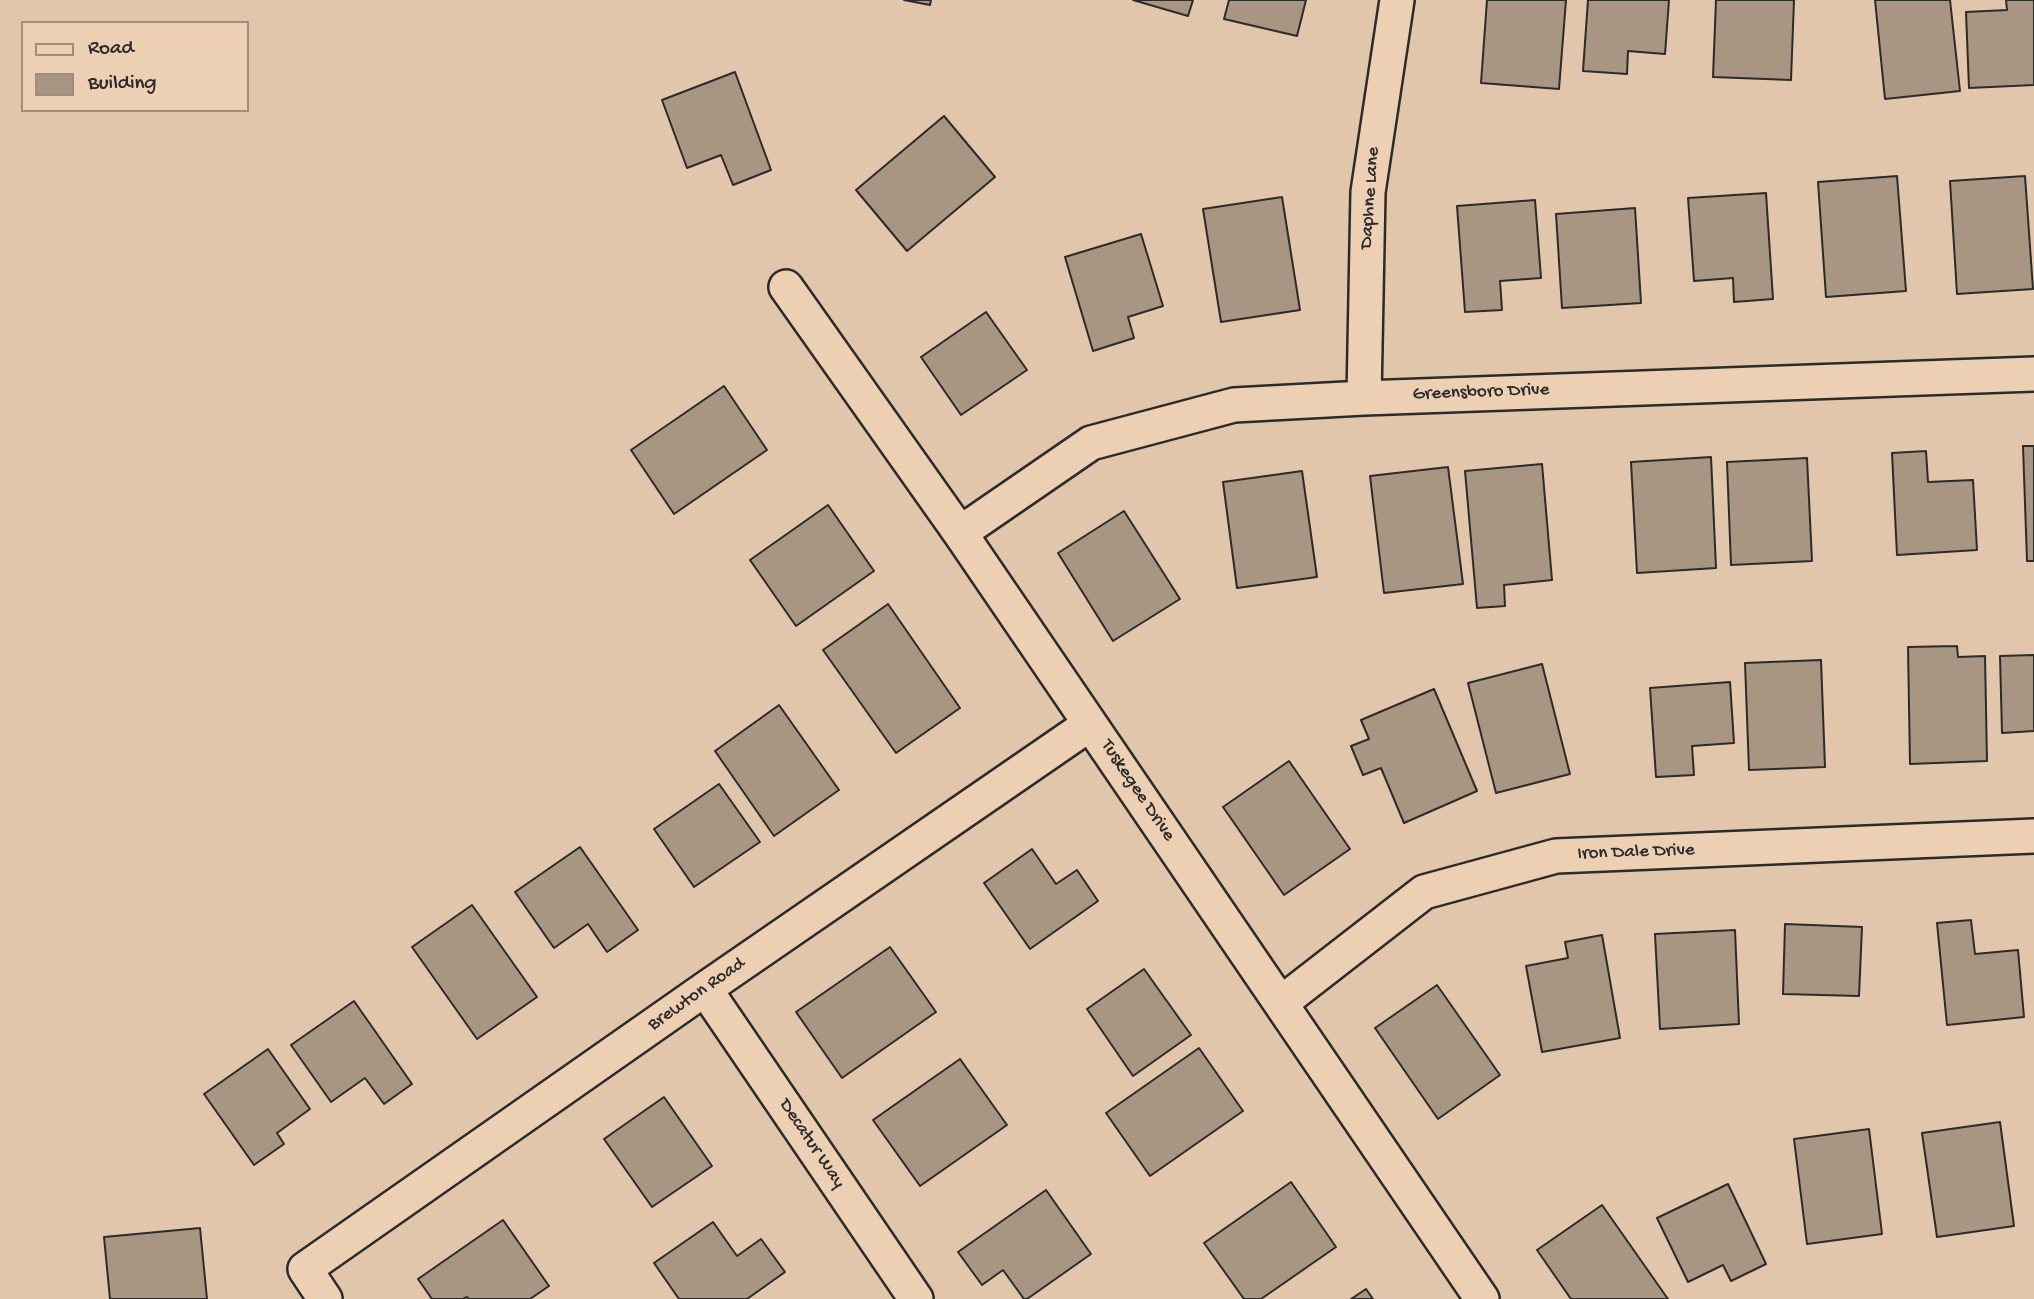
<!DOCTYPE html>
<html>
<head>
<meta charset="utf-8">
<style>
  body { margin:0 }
  #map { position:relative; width:2034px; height:1299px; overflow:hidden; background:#e1c6ab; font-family:"Gochi Hand",sans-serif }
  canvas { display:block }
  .legend { position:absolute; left:21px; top:21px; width:228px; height:91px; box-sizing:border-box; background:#edd0b3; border:2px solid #9f8e7d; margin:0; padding:9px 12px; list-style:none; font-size:21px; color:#2b2b2b }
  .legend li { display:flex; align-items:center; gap:14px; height:35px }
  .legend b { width:35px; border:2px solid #9f8e7d }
</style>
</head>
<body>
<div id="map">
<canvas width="2034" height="1299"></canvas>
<ul class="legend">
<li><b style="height:9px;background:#edd0b3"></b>Road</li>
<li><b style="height:19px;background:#a89683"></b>Building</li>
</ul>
</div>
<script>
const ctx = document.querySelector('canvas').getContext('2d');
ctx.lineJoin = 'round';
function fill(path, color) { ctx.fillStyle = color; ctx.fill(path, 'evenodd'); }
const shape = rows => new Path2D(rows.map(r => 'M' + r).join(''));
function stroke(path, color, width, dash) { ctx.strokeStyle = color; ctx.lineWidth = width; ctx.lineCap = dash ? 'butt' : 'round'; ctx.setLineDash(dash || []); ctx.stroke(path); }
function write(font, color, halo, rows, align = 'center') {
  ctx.font = font + ' "Gochi Hand",sans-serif'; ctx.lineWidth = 7; ctx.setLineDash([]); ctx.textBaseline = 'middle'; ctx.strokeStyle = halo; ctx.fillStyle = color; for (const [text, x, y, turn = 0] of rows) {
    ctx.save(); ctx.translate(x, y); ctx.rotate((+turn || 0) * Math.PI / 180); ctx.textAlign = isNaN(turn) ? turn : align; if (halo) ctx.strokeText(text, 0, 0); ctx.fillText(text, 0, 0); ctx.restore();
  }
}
const building = shape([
  [904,0,931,0,930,5,904,0],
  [1133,0,1193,0,1188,16,1133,0],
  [1229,0,1306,0,1297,36,1224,19,1229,0],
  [1487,0,1566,0,1559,89,1481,83,1487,0],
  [1588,0,1669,0,1665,54,1628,51,1627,74,1583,71,1588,0],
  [1716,0,1794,0,1791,80,1713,77,1716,0],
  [1875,0,1950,0,1960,91,1885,99,1875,0],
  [2006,0,2034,0,2034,85,1969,88,1966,12,2007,10,2006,0],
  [735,72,771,170,733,185,721,155,687,168,662,100,735,72],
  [944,116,995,177,907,251,856,190,944,116],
  [1897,176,1906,291,1826,297,1818,182,1897,176],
  [2025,176,2033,289,1957,294,1950,181,2025,176],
  [1766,193,1773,299,1734,302,1733,278,1694,281,1688,198,1766,193],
  [1282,197,1300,310,1221,322,1203,209,1282,197],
  [1535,200,1541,278,1500,281,1502,310,1465,312,1457,206,1535,200],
  [1635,208,1641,303,1562,308,1556,214,1635,208],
  [1141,234,1163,306,1128,317,1134,338,1093,351,1065,257,1141,234],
  [986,312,1027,370,961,415,921,357,986,312],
  [724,386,767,450,674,514,631,450,724,386],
  [2023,446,2034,446,2034,561,2027,561,2023,446],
  [1926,451,1928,482,1973,480,1977,550,1897,555,1892,453,1926,451],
  [1711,457,1716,568,1637,573,1631,462,1711,457],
  [1807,458,1812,561,1731,565,1727,462,1807,458],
  [1542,464,1552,580,1504,585,1505,606,1477,608,1465,471,1542,464],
  [1448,467,1463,584,1384,593,1370,476,1448,467],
  [1302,471,1317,577,1237,588,1223,482,1302,471],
  [828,505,874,571,796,626,750,560,828,505],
  [1124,511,1180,599,1113,641,1058,553,1124,511],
  [888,604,960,708,896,753,823,650,888,604],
  [1957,646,1958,657,1985,656,1987,761,1910,764,1908,647,1957,646],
  [2034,655,2034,731,2002,733,2000,656,2034,655],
  [1821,660,1825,767,1749,770,1745,663,1821,660],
  [1542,664,1570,774,1496,793,1468,683,1542,664],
  [1730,682,1734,743,1692,746,1694,775,1656,777,1650,688,1730,682],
  [1434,689,1477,791,1404,823,1381,768,1363,775,1351,746,1369,739,1361,720,1434,689],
  [779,705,839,790,774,836,715,751,779,705],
  [1289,761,1350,849,1284,895,1223,807,1289,761],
  [719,784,760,842,694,887,654,829,719,784],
  [580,847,638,930,607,952,588,924,554,948,515,892,580,847],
  [1032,849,1056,884,1077,870,1098,901,1030,949,984,883,1032,849],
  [472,905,537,997,477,1039,412,947,472,905],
  [1971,920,1975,954,2018,950,2024,1017,1947,1025,1937,923,1971,920],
  [1785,924,1862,927,1859,996,1783,994,1785,924],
  [1735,930,1739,1024,1660,1029,1655,934,1735,930],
  [1602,935,1620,1038,1542,1052,1526,966,1568,958,1565,942,1602,935],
  [890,947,936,1012,842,1078,796,1012,890,947],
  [1144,969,1191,1035,1133,1076,1087,1009,1144,969],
  [1437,985,1500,1075,1438,1119,1375,1028,1437,985],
  [354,1001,412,1084,384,1104,365,1078,331,1102,291,1045,354,1001],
  [1199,1048,1243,1111,1150,1176,1106,1113,1199,1048],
  [268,1049,310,1109,277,1133,284,1144,254,1165,204,1094,268,1049],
  [960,1059,1007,1125,920,1186,873,1120,960,1059],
  [664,1097,712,1166,652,1207,604,1139,664,1097],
  [2000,1122,2014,1226,1937,1237,1922,1133,2000,1122],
  [1869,1129,1882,1234,1807,1244,1794,1139,1869,1129],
  [1291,1182,1336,1247,1261,1299,1244,1299,1204,1243,1291,1182],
  [1728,1184,1766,1264,1731,1281,1723,1265,1688,1282,1657,1218,1728,1184],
  [1046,1190,1091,1254,1027,1299,1024,1299,1003,1270,982,1285,958,1252,1046,1190],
  [1602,1205,1668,1299,1571,1299,1537,1250,1602,1205],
  [503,1220,549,1286,530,1299,469,1299,467,1297,463,1299,432,1299,418,1279,503,1220],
  [713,1222,737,1256,761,1239,785,1272,747,1299,679,1299,654,1263,713,1222],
  [200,1228,207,1299,110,1299,104,1237,200,1228],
  [1366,1289,1373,1299,1351,1299,1366,1289]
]);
fill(building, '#a89683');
stroke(building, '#2b2b2b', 2);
const street = shape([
  [786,287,960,533,1482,1299],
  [1364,398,1368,192,1397,0],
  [960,533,1091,443,1234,405,1364,398,2034,374],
  [705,989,916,1299],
  [1281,1003,1424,892,1556,856,2034,836],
  [325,1299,305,1269,705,989,1090,724]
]);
stroke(street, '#2b2b2b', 38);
stroke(street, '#edd0b3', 33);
write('19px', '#2b2b2b', '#edd0b3', [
  ["Daphne Lane",1371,198,-86],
  ["Greensboro Drive",1481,393,-2],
  ["Tuskegee Drive",1137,791,56],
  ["Iron Dale Drive",1636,853,-2],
  ["Brewton Road",697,995,-35],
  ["Decatur Way",811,1144,56]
]);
</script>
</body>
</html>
